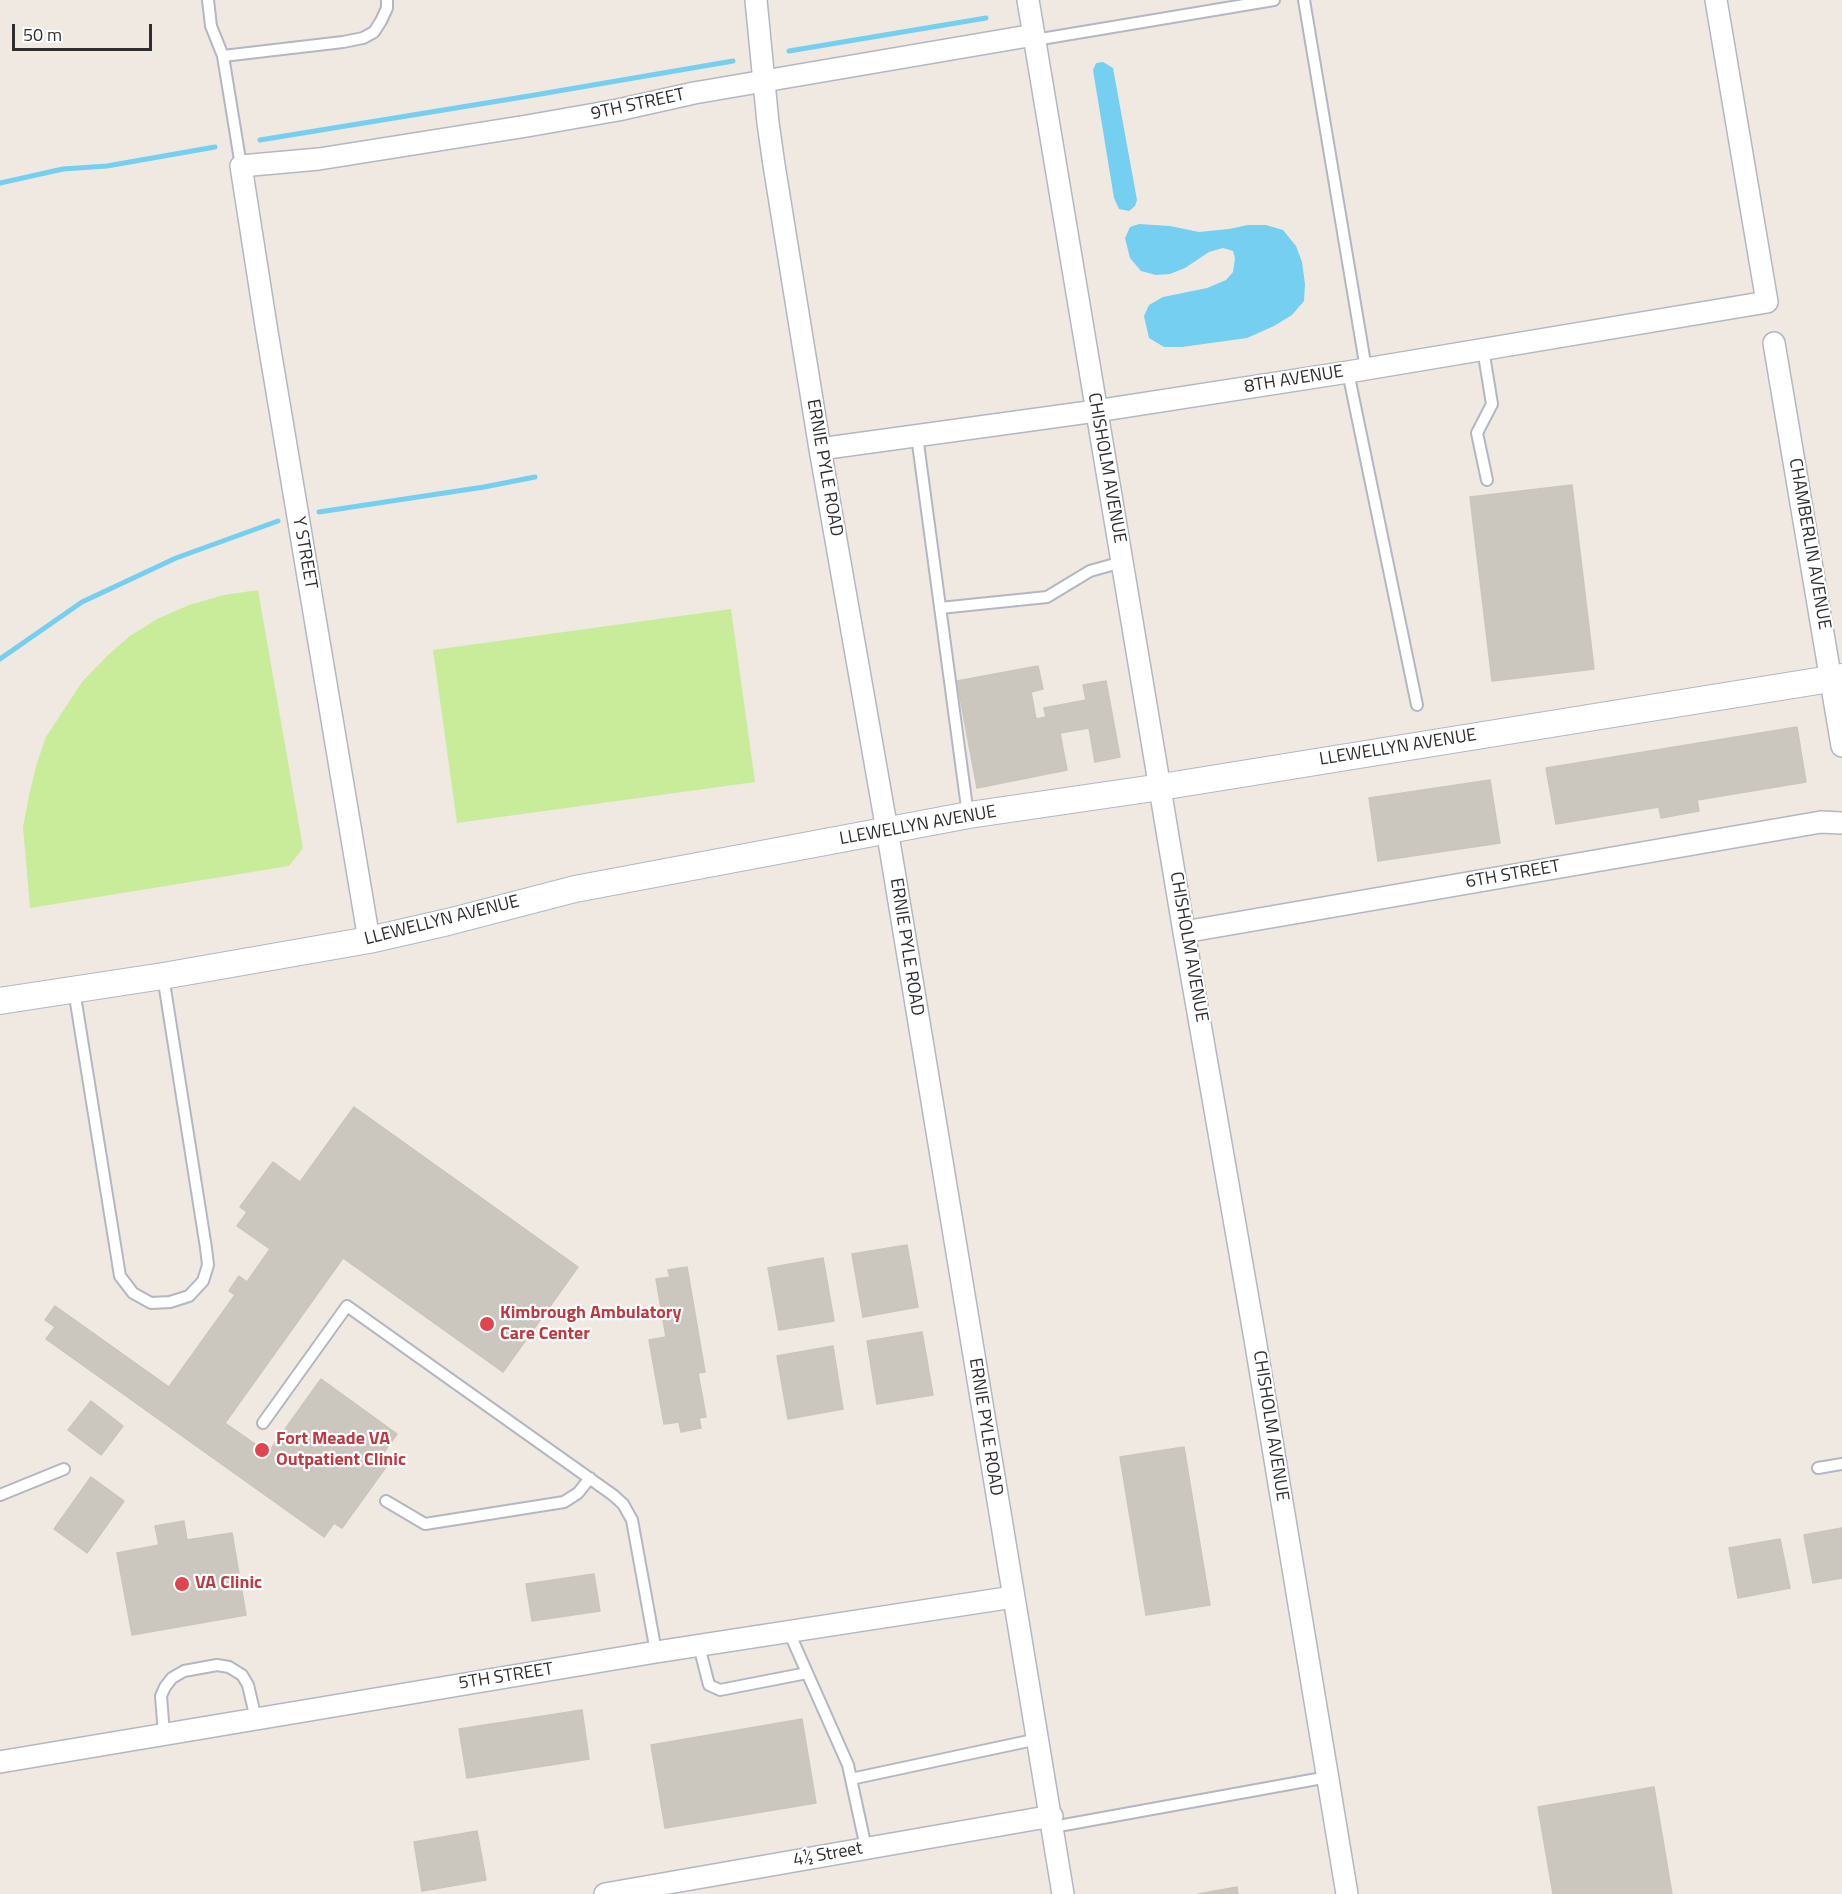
<!DOCTYPE html>
<html>
<head>
<meta charset="utf-8">
<style>
  body { margin:0 }
  #map { position:relative; width:1842px; height:1894px; overflow:hidden; background:#efe9e1; font-family:"Titillium Web",sans-serif }
  canvas { display:block }
  .scale { position:absolute; left:12px; top:24px; width:140px; height:27px; box-sizing:border-box; border:3px solid #2e2e2e; border-top:0; padding-left:8px; font-size:18px; line-height:21px; white-space:nowrap; color:#2e2e2e; -webkit-text-stroke:4px #fff; paint-order:stroke }
</style>
</head>
<body>
<div id="map">
<canvas width="1842" height="1894"></canvas>
<div class="scale">50 m</div>
</div>
<script>
const ctx = document.querySelector('canvas').getContext('2d');
ctx.lineJoin = 'round';
function fill(path, color) { ctx.fillStyle = color; ctx.fill(path, 'evenodd'); }
const shape = rows => new Path2D(rows.map(r => 'M' + r).join(''));
function stroke(path, color, width, dash) { ctx.strokeStyle = color; ctx.lineWidth = width; ctx.lineCap = dash ? 'butt' : 'round'; ctx.setLineDash(dash || []); ctx.stroke(path); }
function write(font, color, halo, rows, align = 'center') {
  ctx.font = font + ' "Titillium Web",sans-serif'; ctx.lineWidth = 4.5; ctx.setLineDash([]); ctx.textBaseline = 'middle'; ctx.strokeStyle = halo; ctx.fillStyle = color; for (const [text, x, y, turn = 0] of rows) {
    ctx.save(); ctx.translate(x, y); ctx.rotate((+turn || 0) * Math.PI / 180); ctx.textAlign = isNaN(turn) ? turn : align; if (halo) ctx.strokeText(text, 0, 0); ctx.fillText(text, 0, 0); ctx.restore();
  }
}
fill(shape([
  [258,590,303,848,289,866,30,908,23,827,29,796,36,766,46,737,82,682,108,655,130,636,157,619,189,605,224,595],
  [731,609,755,782,457,823,433,650]
]), '#c9ec9a');
fill(shape([
  [1103,62,1113,68,1137,200,1135,206,1129,211,1119,209,1114,198,1093,70,1096,63],
  [1139,224,1170,226,1199,232,1229,229,1248,225,1266,225,1283,230,1296,246,1302,262,1305,284,1304,301,1292,315,1274,326,1247,338,1182,347,1164,347,1149,338,1144,316,1149,305,1163,297,1207,288,1226,280,1233,272,1235,258,1233,251,1223,248,1209,252,1185,268,1170,274,1156,275,1141,271,1130,258,1125,238,1130,227]
]), '#75cff0');
stroke(shape([
  [789,51,986,18],
  [260,140,529,96,733,61],
  [0,183,63,169,107,166,215,147],
  [319,512,484,487,535,477],
  [0,659,82,602,176,558,278,521]
]), '#75cff0', 5);
const building = shape([
  [1572,485,1594,669,1492,681,1470,497,1572,485],
  [1038,666,1043,689,1031,692,1036,719,1046,717,1044,708,1086,700,1083,685,1106,681,1120,757,1095,762,1089,728,1060,733,1067,770,977,788,957,681,1038,666],
  [1797,727,1806,782,1697,800,1699,811,1661,818,1659,807,1556,824,1546,768,1797,727],
  [1490,780,1500,843,1378,861,1369,798,1490,780],
  [354,1107,578,1267,503,1372,343,1258,225,1423,268,1453,321,1379,397,1434,377,1462,386,1467,342,1528,334,1523,324,1537,46,1339,55,1327,45,1320,55,1306,169,1387,235,1295,229,1291,239,1276,247,1282,270,1249,237,1226,247,1212,240,1207,273,1162,300,1182,354,1107],
  [907,1245,918,1307,863,1317,852,1254,907,1245],
  [823,1258,834,1321,779,1330,768,1268,823,1258],
  [687,1267,705,1372,698,1373,706,1417,699,1418,701,1428,681,1432,679,1422,664,1424,649,1340,666,1337,656,1279,670,1277,668,1270,687,1267],
  [922,1332,933,1395,877,1404,867,1341,922,1332],
  [833,1346,843,1409,788,1419,777,1356,833,1346],
  [91,1401,123,1426,101,1455,68,1430,91,1401],
  [1184,1447,1210,1605,1146,1615,1120,1457,1184,1447],
  [91,1477,124,1501,87,1553,54,1529,91,1477],
  [184,1521,187,1540,232,1533,246,1615,132,1635,117,1553,159,1545,155,1526,184,1521],
  [1842,1528,1842,1578,1813,1583,1804,1535,1842,1528],
  [1780,1539,1790,1588,1738,1598,1729,1548,1780,1539],
  [594,1574,600,1611,532,1621,526,1584,594,1574],
  [582,1710,589,1759,467,1778,459,1729,582,1710],
  [802,1719,816,1803,665,1828,651,1745,802,1719],
  [1654,1787,1672,1894,1553,1894,1538,1807,1654,1787],
  [477,1831,486,1880,422,1891,414,1842,477,1831],
  [1237,1887,1238,1894,1198,1894,1237,1887]
]);
fill(building, '#cbc7bf');
stroke(building, '#cbc5ba', 1.5);
const service = shape([
  [208,0,211,26,223,56,241,166],
  [1304,0,1366,369],
  [1035,40,1274,0],
  [223,56,343,42,363,38,374,32,381,21,387,8,387,0],
  [1483,349,1492,404,1477,433,1487,480],
  [1348,372,1417,705],
  [917,436,968,815],
  [940,608,1047,597,1090,571,1122,562],
  [74,990,120,1276,133,1293,151,1303,170,1302,189,1296,203,1281,208,1265,206,1248,163,976],
  [263,1423,347,1306,613,1495,623,1504,632,1520,656,1652],
  [1818,1468,1842,1464],
  [0,1495,64,1469],
  [386,1501,425,1524,564,1502,578,1493,590,1478],
  [789,1632,848,1765,866,1848],
  [699,1646,709,1685,720,1690,807,1673],
  [164,1734,161,1696,165,1687,172,1678,184,1671,217,1665,229,1667,242,1675,248,1685,256,1719],
  [851,1779,1038,1739],
  [1053,1827,1328,1777]
]);
const minor = shape([
  [756,0,768,123,774,165,820,449,891,853,1063,1894],
  [1028,0,1184,932,1255,1339,1347,1894],
  [1774,343,1842,746],
  [820,449,1096,411,1348,372,1767,302,1716,0],
  [1184,932,1821,822,1842,823],
  [369,940,267,332,241,166,319,159,527,126,618,110,694,93,1034,35],
  [0,1762,656,1652,1013,1597],
  [605,1894,1052,1816]
]);
const tertiary = shape([
  [0,1001,163,976,369,940,448,922,575,889,969,815,1161,787,1842,677]
]);
stroke(service, '#b4b7c1', 14);
stroke(minor, '#b4b7c1', 24);
stroke(tertiary, '#b4b7c1', 28);
stroke(service, '#fff', 10);
stroke(minor, '#fff', 21);
stroke(tertiary, '#fff', 26);
for (const [x, y, r, color] of [
  [487,1324,8,"#e0444e"],
  [262,1450,8,"#e0444e"],
  [182,1584,8,"#e0444e"]
]) { const dot = new Path2D(); dot.arc(x, y, r, 0, 2 * Math.PI); ctx.fillStyle = color; ctx.fill(dot); stroke(dot, '#fff', 2); }
write('18px', '#2e2e2e', '#fff', [
  ["9TH STREET",638,105,-12],
  ["8TH AVENUE",1294,380,-9],
  ["ERNIE PYLE ROAD",824,468,80],
  ["CHISHOLM AVENUE",1106,468,80],
  ["CHAMBERLIN AVENUE",1809,544,80],
  ["Y STREET",304,553,80],
  ["LLEWELLYN AVENUE",1398,748,-9],
  ["LLEWELLYN AVENUE",918,826,-10],
  ["6TH STREET",1513,875,-10],
  ["LLEWELLYN AVENUE",442,921,-14],
  ["ERNIE PYLE ROAD",906,947,81],
  ["CHISHOLM AVENUE",1188,947,80],
  ["CHISHOLM AVENUE",1270,1426,81],
  ["ERNIE PYLE ROAD",985,1427,81],
  ["5TH STREET",506,1677,-9],
  ["4½ Street",828,1855,-10]
]);
write('bold 18px', '#be3a42', '#fff', [
  ["Kimbrough Ambulatory",500,1314],
  ["Care Center",500,1335],
  ["Fort Meade VA",276,1440],
  ["Outpatient Clinic",276,1461],
  ["VA Clinic",195,1584]
], 'left');
</script>
</body>
</html>
